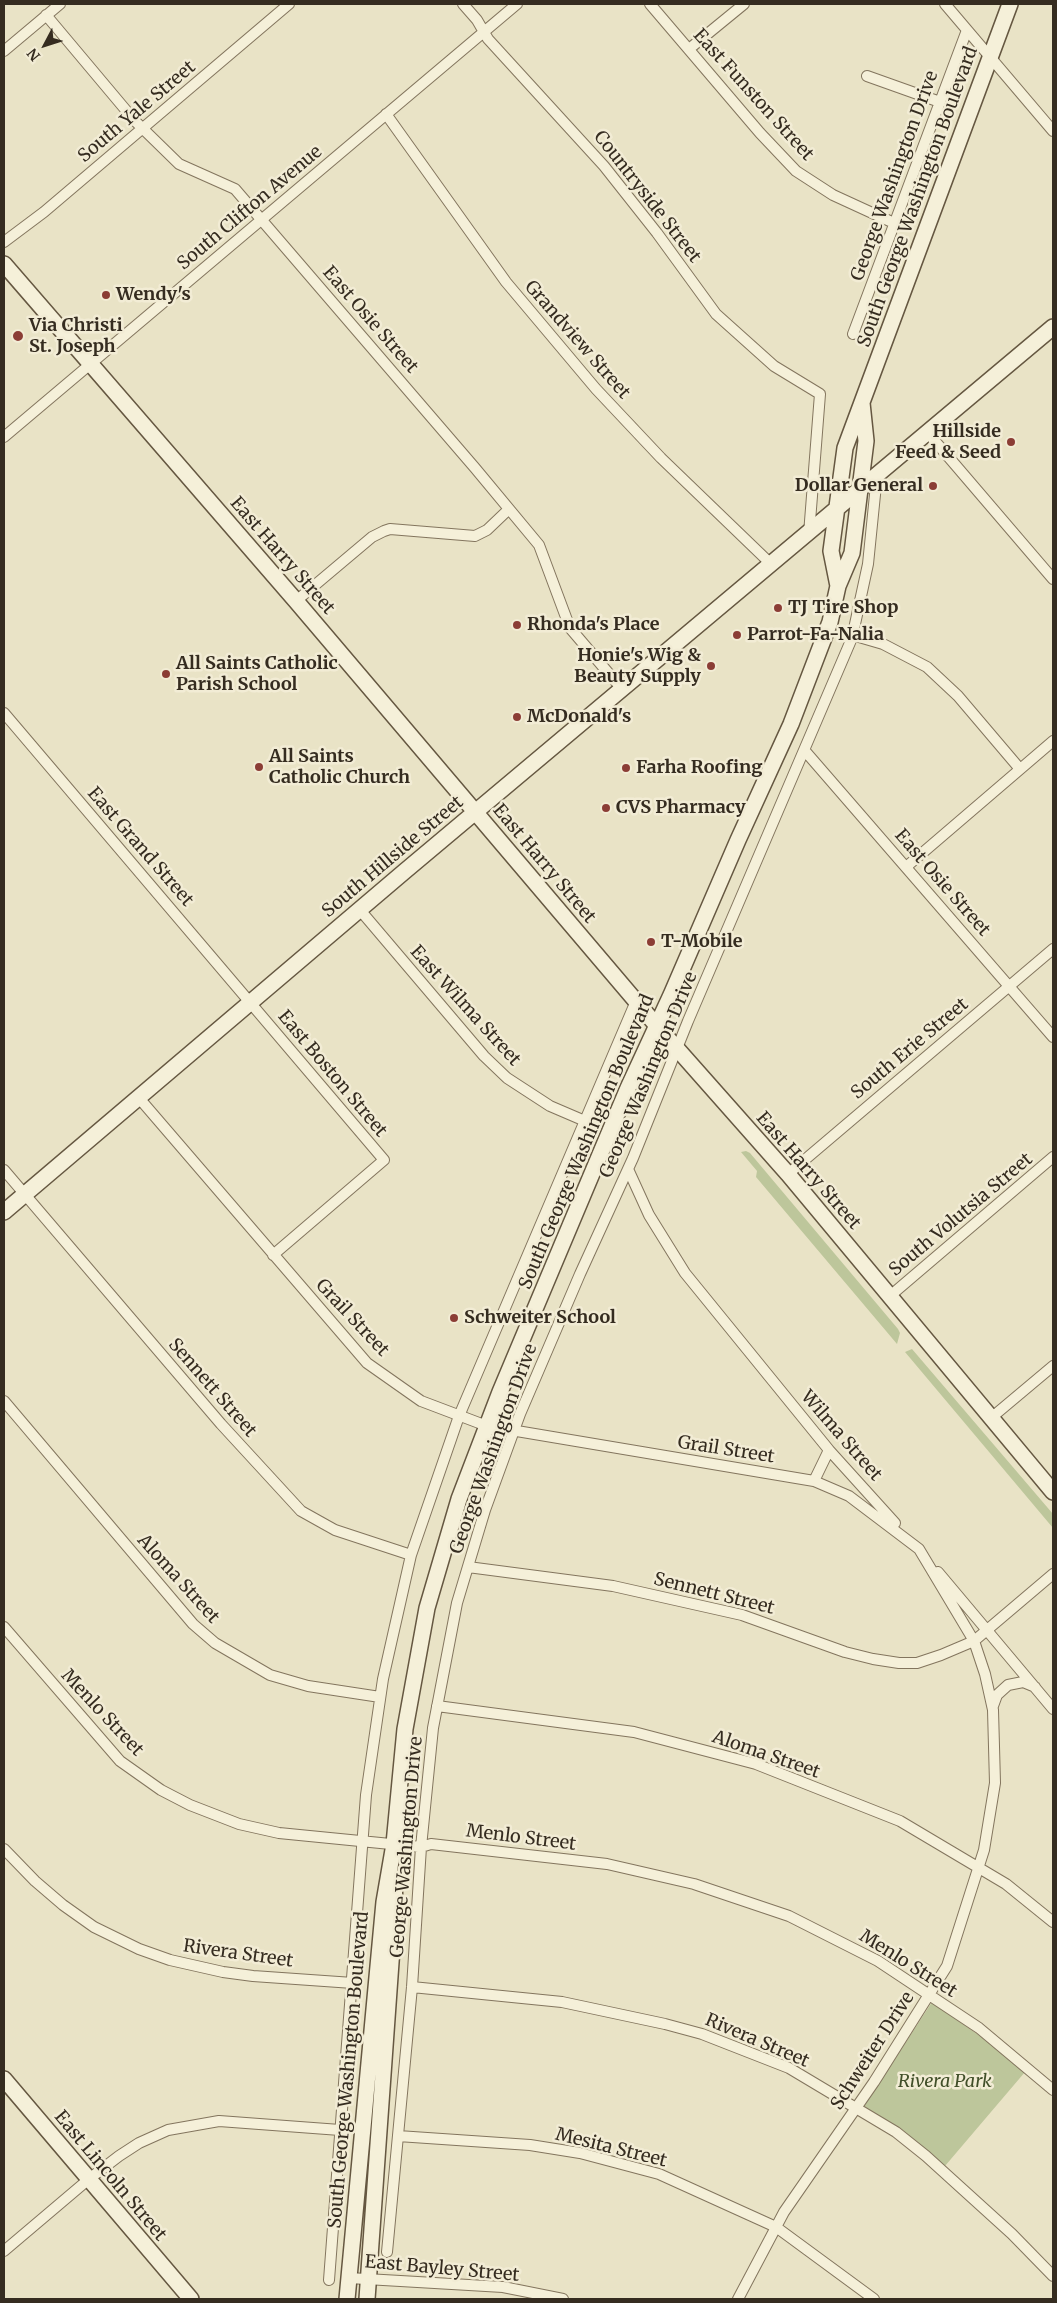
<!DOCTYPE html>
<html>
<head>
<meta charset="utf-8">
<style>
  body { margin:0 }
  #map { position:relative; width:1057px; height:2303px; overflow:hidden; background:#e9e3c6; font-family:Merriweather,serif }
  canvas { display:block }
  .frame { position:absolute; inset:0; border:5px solid #352c20; pointer-events:none }
  .north { position:absolute; left:20px; top:20px; width:50px; height:50px; -webkit-text-stroke:4px #f2ecd5; paint-order:stroke; rotate:230deg; font-size:14px; font-weight:700; line-height:20px; text-align:center; color:#352c20 }
  .north::after { content:''; display:block; margin:auto; width:18px; height:22px; background:#352c20; clip-path:polygon(50% 0,100% 100%,50% 72%,0 100%) }
</style>
</head>
<body>
<div id="map">
<canvas width="1057" height="2303"></canvas>
<div class="frame"></div>
<div class="north">N</div>
</div>
<script>
const ctx = document.querySelector('canvas').getContext('2d');
ctx.lineJoin = 'round';
function fill(path, color) { ctx.fillStyle = color; ctx.fill(path, 'evenodd'); }
const shape = rows => new Path2D(rows.map(r => 'M' + r).join(''));
function stroke(path, color, width, dash) { ctx.strokeStyle = color; ctx.lineWidth = width; ctx.lineCap = dash ? 'butt' : 'round'; ctx.setLineDash(dash || []); ctx.stroke(path); }
function write(font, color, halo, rows, align = 'center') {
  ctx.font = font + ' Merriweather,serif'; ctx.lineWidth = 5; ctx.setLineDash([]); ctx.textBaseline = 'middle'; ctx.strokeStyle = halo; ctx.fillStyle = color; for (const [text, x, y, turn = 0] of rows) {
    ctx.save(); ctx.translate(x, y); ctx.rotate((+turn || 0) * Math.PI / 180); ctx.textAlign = isNaN(turn) ? turn : align; if (halo) ctx.strokeText(text, 0, 0); ctx.fillText(text, 0, 0); ctx.restore();
  }
}
fill(shape([
  [746,1151,750,1153,898,1329,900,1333,897,1344,756,1177,757,1171,741,1152],
  [912,1349,1053,1514,1053,1528,905,1352],
  [932,2002,994,2046,1025,2072,945,2166,904,2131,863,2108]
]), '#bdc69b');
const street = shape([
  [463,4,477,20,488,39,604,166,657,233,716,314,774,366,820,394,809,534],
  [650,4,760,133,796,171,833,195,894,223],
  [945,4,1053,131],
  [46,15,135,121,179,164,235,189,475,468,539,545,570,628,622,689],
  [689,49,744,4],
  [4,51,60,4],
  [867,76,940,102],
  [386,114,506,282,596,389,661,458,771,564],
  [4,242,44,212,289,4],
  [853,334,967,30],
  [928,433,1053,579],
  [4,437,517,4],
  [296,601,372,537,384,531,390,529,475,536,487,530,509,509],
  [852,635,883,644,927,667,958,696,1020,769],
  [4,713,384,1160,273,1255],
  [805,751,1053,1037],
  [906,867,1053,741],
  [360,910,484,1056,507,1078,550,1106,585,1121],
  [139,1098,367,1363,421,1401,487,1426,814,1481,849,1496,919,1549,974,1641,985,1674,993,1710,995,1783,984,1850,947,1966,874,2082,784,2212,738,2299],
  [628,1169,649,1215,685,1273,829,1450,895,1523],
  [4,1170,221,1424,301,1511,335,1530,411,1555],
  [788,1174,1053,949],
  [890,1296,1053,1157],
  [4,1401,193,1624,215,1643,270,1675,308,1686,380,1697],
  [991,1418,1053,1366],
  [814,1481,829,1450],
  [468,1567,613,1586,742,1615,845,1652,873,1659,899,1663,917,1663,941,1655,974,1641,1053,1574],
  [938,1572,1053,1709],
  [4,1627,120,1761,161,1790,190,1805,239,1824,279,1833,421,1847,431,1844,607,1864,694,1884,789,1916,878,1961,979,2028,1053,2090],
  [437,1706,634,1732,756,1764,900,1821,1006,1884,1053,1922],
  [993,1706,997,1695,1008,1685,1023,1682,1035,1687],
  [4,1849,35,1881,63,1905,94,1927,139,1949,170,1960,223,1972,253,1976,353,1983],
  [412,1987,562,2002,665,2024,702,2034,789,2068,896,2132,926,2156,1012,2234,1053,2276],
  [398,2136,530,2145,580,2153,659,2174,776,2227,874,2299],
  [4,2251,89,2179,119,2156,139,2143,168,2130,219,2121,340,2130],
  [387,2252,412,1987,421,1847,433,1728,457,1603,485,1510,520,1414,580,1274,633,1158,688,1021,852,638,868,564,877,475],
  [349,2278,503,2287,563,2299],
  [329,2280,366,1795,383,1679,411,1555,459,1416,636,1001]
]);
const secondary = shape([
  [4,264,296,601,657,1026,788,1174,1053,1492],
  [838,586,831,551,845,448,1010,4],
  [4,1212,405,871,1053,327],
  [4,2079,191,2299],
  [347,2299,384,1902,394,1844,405,1729,427,1608,459,1499,500,1392,628,1088,671,995,738,840,791,724,830,622,838,586,852,553,866,441,862,403],
  [367,2299,395,1906,394,1878]
]);
stroke(street, '#83755e', 12);
stroke(secondary, '#655741', 18);
stroke(street, '#f5f0d9', 10);
stroke(secondary, '#f5f0d9', 15);
for (const [x, y, r, color] of [
  [106,295,5,"#8b3d35"],
  [18,336,6,"#8b3d35"],
  [1011,442,5,"#8b3d35"],
  [933,486,5,"#8b3d35"],
  [778,608,5,"#8b3d35"],
  [517,625,5,"#8b3d35"],
  [737,635,5,"#8b3d35"],
  [711,666,5,"#8b3d35"],
  [166,674,5,"#8b3d35"],
  [517,717,5,"#8b3d35"],
  [259,767,5,"#8b3d35"],
  [626,768,5,"#8b3d35"],
  [606,808,5,"#8b3d35"],
  [651,942,5,"#8b3d35"],
  [454,1318,5,"#8b3d35"]
]) { const dot = new Path2D(); dot.arc(x, y, r, 0, 2 * Math.PI); ctx.fillStyle = color; ctx.fill(dot); stroke(dot, '#f2ecd5', 2); }
write('18px', '#352c20', '#f2ecd5', [
  ["East Funston Street",753,95,48],
  ["South Yale Street",137,112,-40],
  ["George Washington Drive",895,176,-70],
  ["Countryside Street",647,197,52],
  ["South George Washington Boulevard",918,197,-70],
  ["South Clifton Avenue",250,208,-40],
  ["East Osie Street",370,320,49],
  ["Grandview Street",577,340,49],
  ["East Harry Street",282,556,49],
  ["East Grand Street",140,847,49],
  ["South Hillside Street",393,857,-40],
  ["East Harry Street",544,864,50],
  ["East Osie Street",942,883,49],
  ["East Wilma Street",465,1006,48],
  ["South Erie Street",910,1049,-40],
  ["East Boston Street",332,1074,50],
  ["George Washington Drive",649,1075,-67],
  ["South George Washington Boulevard",587,1142,-67],
  ["East Harry Street",808,1171,49],
  ["South Volutsia Street",961,1215,-40],
  ["Grail Street",352,1318,47],
  ["Sennett Street",212,1388,49],
  ["Wilma Street",841,1436,49],
  ["George Washington Drive",494,1449,-70],
  ["Grail Street",726,1450,9],
  ["Aloma Street",178,1579,48],
  ["Sennett Street",714,1594,14],
  ["Menlo Street",102,1713,47],
  ["Aloma Street",766,1755,19],
  ["Menlo Street",521,1838,7],
  ["George Washington Drive",407,1847,-85],
  ["Rivera Street",238,1954,8],
  ["Menlo Street",908,1964,32],
  ["Rivera Street",757,2041,23],
  ["Schweiter Drive",873,2051,-57],
  ["South George Washington Boulevard",349,2070,-85],
  ["Mesita Street",611,2148,14],
  ["East Lincoln Street",110,2176,50],
  ["East Bayley Street",442,2269,5]
]);
write('bold 18px', '#352c20', '#f2ecd5', [
  ["Wendy's",116,295],
  ["Via Christi",29,326],
  ["St. Joseph",29,347],
  ["Hillside",1001,432,"right"],
  ["Feed & Seed",1001,453,"right"],
  ["Dollar General",923,486,"right"],
  ["TJ Tire Shop",788,608],
  ["Rhonda's Place",527,625],
  ["Parrot-Fa-Nalia",747,635],
  ["Honie's Wig &",701,656,"right"],
  ["Beauty Supply",701,677,"right"],
  ["All Saints Catholic",176,664],
  ["Parish School",176,685],
  ["McDonald's",527,717],
  ["All Saints",269,757],
  ["Catholic Church",269,778],
  ["Farha Roofing",636,768],
  ["CVS Pharmacy",616,808],
  ["T-Mobile",661,942],
  ["Schweiter School",464,1318]
], 'left');
write('italic 18px', '#414f29', '#f2ecd5', [
  ["Rivera Park",945,2082]
]);
</script>
</body>
</html>
